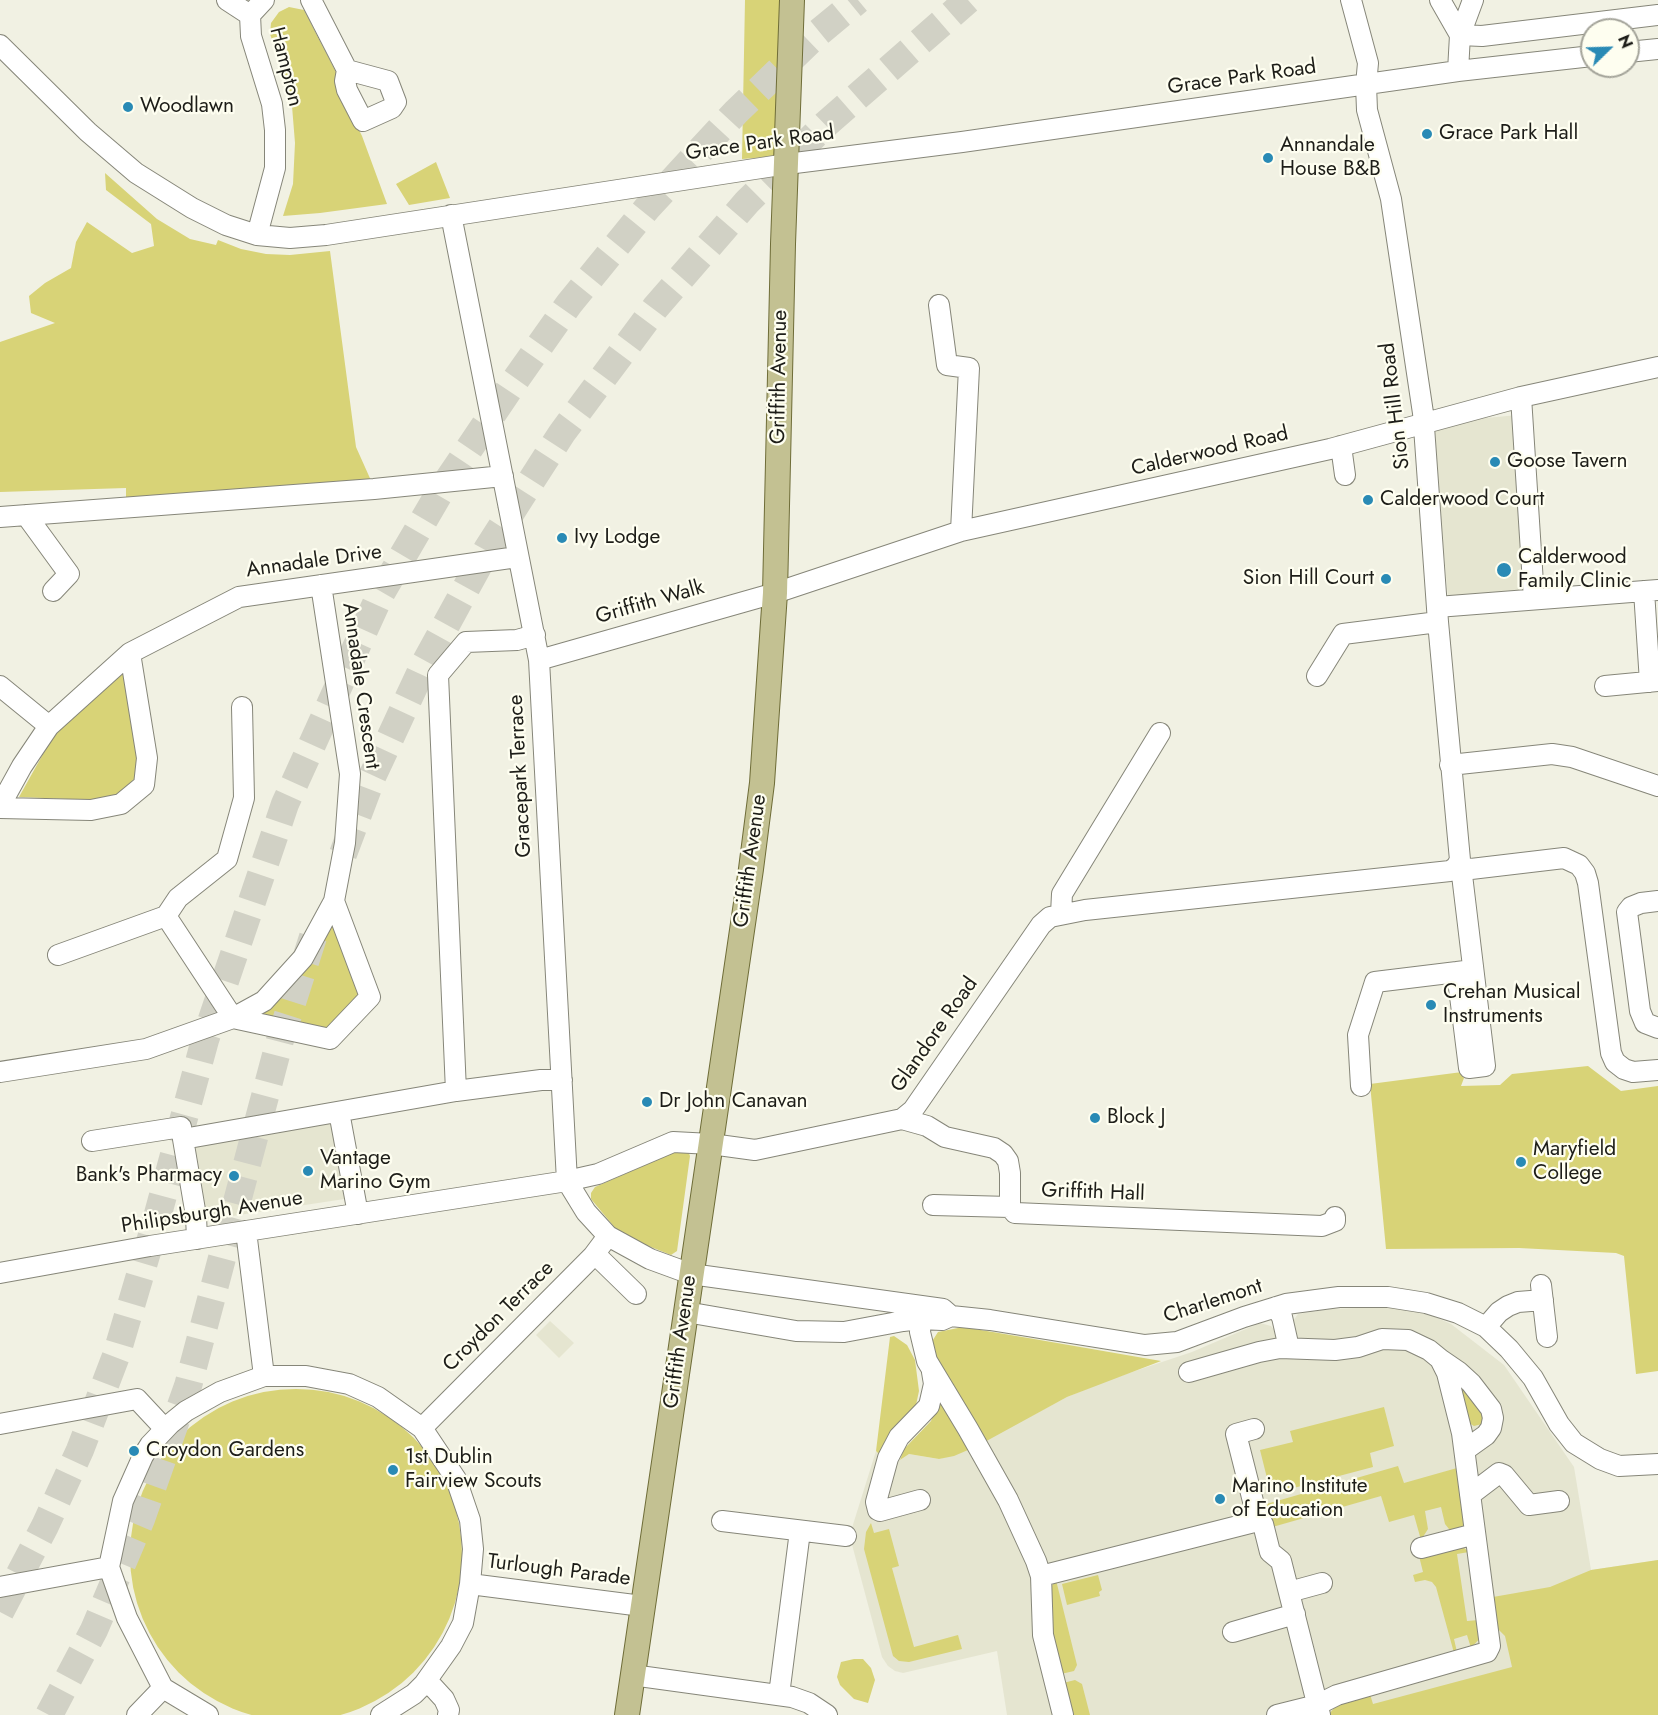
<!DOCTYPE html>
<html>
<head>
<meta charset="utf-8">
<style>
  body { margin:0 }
  #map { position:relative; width:1658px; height:1715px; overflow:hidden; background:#f1f1e3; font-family:Jost,sans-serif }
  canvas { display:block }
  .north { position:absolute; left:1580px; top:18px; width:60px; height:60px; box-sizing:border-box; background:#fefef0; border:2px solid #a4a49a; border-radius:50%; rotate:67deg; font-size:16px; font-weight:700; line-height:24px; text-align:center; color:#1d1d18 }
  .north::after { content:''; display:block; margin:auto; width:21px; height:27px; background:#298ab5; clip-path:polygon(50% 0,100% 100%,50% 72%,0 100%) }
</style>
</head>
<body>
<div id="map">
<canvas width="1658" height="1715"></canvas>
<div class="north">N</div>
</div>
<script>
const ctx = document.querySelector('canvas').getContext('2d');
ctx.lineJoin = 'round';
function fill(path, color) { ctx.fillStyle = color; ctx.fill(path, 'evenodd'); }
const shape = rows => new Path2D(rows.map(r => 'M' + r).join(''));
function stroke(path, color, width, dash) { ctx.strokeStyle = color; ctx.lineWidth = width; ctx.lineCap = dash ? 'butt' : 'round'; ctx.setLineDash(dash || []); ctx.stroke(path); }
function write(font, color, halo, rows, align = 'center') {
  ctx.font = font + ' Jost,sans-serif'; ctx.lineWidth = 4.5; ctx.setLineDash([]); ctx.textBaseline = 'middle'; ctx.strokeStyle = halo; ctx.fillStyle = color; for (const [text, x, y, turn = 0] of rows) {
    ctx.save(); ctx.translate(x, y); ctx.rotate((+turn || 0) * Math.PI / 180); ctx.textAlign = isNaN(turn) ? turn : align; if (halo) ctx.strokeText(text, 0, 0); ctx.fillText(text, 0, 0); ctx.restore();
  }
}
fill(shape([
  [1518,415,1534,589,1448,597,1432,423],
  [339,1117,351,1198,193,1222,180,1141],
  [1382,1307,1419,1310,1451,1324,1504,1365,1574,1467,1591,1570,1658,1560,1658,1715,1007,1715,997,1651,903,1673,895,1671,888,1666,882,1657,850,1537,851,1531,876,1451,881,1456,900,1460,909,1454,939,1459,965,1451,1067,1397,1111,1379,1192,1352,1260,1323,1271,1326,1284,1340,1293,1339,1293,1321,1298,1314,1330,1309],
  [550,1321,574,1343,559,1358,536,1335]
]), '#e5e5d0');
fill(shape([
  [745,0,779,0,780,156,742,159],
  [289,7,304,10,339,78,339,90,362,136,387,204,320,213,283,216,293,184,295,143,292,106,284,75,270,34,271,23,279,12],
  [436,162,450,198,409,205,396,184],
  [105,173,157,219,190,239,216,245,218,240,241,249,266,254,290,255,330,251,356,447,373,485,126,502,126,488,0,492,0,342,55,323,31,313,29,296,45,283,71,268,76,242,87,222,132,253,154,246,151,224,106,190],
  [125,668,139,748,136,777,117,796,92,800,19,797,52,738,81,708],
  [333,918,362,996,329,1030,260,1014],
  [1588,1066,1621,1091,1658,1086,1658,1371,1636,1374,1624,1256,1616,1253,1519,1248,1386,1249,1370,1084,1462,1072,1464,1078,1461,1086,1500,1085,1512,1074],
  [677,1151,688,1151,690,1156,677,1251,671,1255,621,1235,591,1199,591,1193,595,1187],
  [963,1327,1034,1339,1161,1361,1067,1397,981,1444,941,1376,931,1343,938,1332],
  [894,1336,907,1345,915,1360,919,1391,916,1405,881,1456,876,1451,890,1337],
  [938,1388,975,1447,954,1456,939,1459,909,1454,900,1460,904,1449,931,1421,936,1409],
  [1460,1388,1464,1389,1483,1415,1484,1418,1482,1424,1474,1426,1469,1423],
  '130 1555a166 166 0 1 1 332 0a166 166 0 1 1-332 0Z',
  [1384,1407,1394,1446,1370,1453,1373,1467,1271,1494,1260,1450,1293,1442,1290,1431],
  [1398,1466,1404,1483,1457,1468,1465,1521,1462,1528,1453,1531,1449,1529,1445,1524,1441,1507,1425,1511,1428,1529,1421,1540,1414,1515,1389,1522,1381,1496,1269,1528,1263,1505],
  [871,1523,874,1533,889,1529,899,1566,892,1568,914,1647,958,1635,962,1649,909,1662,899,1661,893,1656,864,1549,866,1532],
  [1458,1547,1464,1548,1469,1552,1457,1554,1467,1621,1479,1620,1481,1637,1471,1648,1467,1635,1454,1639,1457,1652,1454,1653,1436,1587,1432,1582,1425,1580,1415,1582,1413,1575,1423,1572,1419,1556],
  [1658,1560,1658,1715,1328,1715,1337,1705,1369,1691,1373,1704,1512,1667,1505,1636,1496,1627,1493,1597,1550,1587,1591,1570],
  [1098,1575,1102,1590,1099,1592,1100,1596,1067,1605,1062,1584],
  [1056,1580,1077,1665,1074,1671,1061,1674,1049,1615,1049,1590],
  [854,1659,863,1659,871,1668,875,1680,868,1703,854,1699,840,1685,837,1677,841,1662],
  [1075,1680,1082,1684,1090,1715,1074,1715,1063,1683]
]), '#d8d377');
stroke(shape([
  [343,854,372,777,424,665,488,548,562,433,655,308,747,202,826,124,968,0],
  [0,1612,45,1526,80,1450,116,1356,155,1225,205,1040,285,804,380,595,440,492,514,382,569,304,648,207,736,112,818,33,858,0],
  [49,1715,94,1630,141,1519,188,1386,280,1040,313,937]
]), '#d1d1c5', 28, [28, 14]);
const minor = shape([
  [227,0,250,15,251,36,272,104,275,130,275,168,257,235],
  [311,0,347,70,345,81,347,90,363,121,392,108,396,102,388,81,347,70],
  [1440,0,1460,35],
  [250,15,264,0],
  [1460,35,1473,0],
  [0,45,88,132,136,173,192,208,226,225,257,235,290,238,326,235,787,164,962,142,1458,71,1592,56],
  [1628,52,1658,49],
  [1458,71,1460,35,1482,36,1658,15],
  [451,215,539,660,567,1181,586,1212,608,1236,650,1259,691,1274,943,1309,951,1316],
  [939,305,947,365,969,368,961,531],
  [1521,397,1534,599],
  [1341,446,1345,475],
  [26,515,69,574,53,591],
  [0,517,374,489,503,476],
  [1644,591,1650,682],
  [1437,607,1658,590],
  [539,660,775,593,961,531,1330,449,1521,397,1658,367],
  [1317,676,1343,634,1438,622],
  [0,686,49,726],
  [1605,686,1658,681],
  [1450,765,1552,754,1572,757,1658,786],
  [0,806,22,766,49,726,130,653,239,597,517,557],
  [0,808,91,810,121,804,144,785,147,758,130,653],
  [1456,867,1471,869,1564,858,1579,865,1585,873,1588,883,1611,1053,1615,1062,1624,1069,1633,1072,1658,1070],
  [1456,867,1462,875,1485,1066,1469,1068,1457,972,1473,970],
  [1658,901,1641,903,1631,907,1627,912,1640,1011,1645,1023,1658,1028],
  [1061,914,1062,894,1160,733],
  [166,916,233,1018,330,1039,370,997,334,901],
  [58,955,166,916,178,898,227,859,244,798,242,707],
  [0,1072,146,1049,233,1018,264,1001,303,958,334,901,345,843,350,774,321,585],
  [1361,1086,1358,1035,1375,982,1457,972],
  [456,1091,438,675,466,642,517,640,535,635],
  [339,1112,358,1214],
  [902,1119,927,1126,945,1137,994,1148,1003,1154,1008,1161,1010,1173,1010,1207,1015,1213,1322,1226,1335,1221,1335,1217],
  [183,1139,196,1216,197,1239],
  [92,1141,181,1127,183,1139,456,1091,541,1080,562,1080],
  [933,1205,1010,1207],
  [246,1231,264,1376],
  [595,1254,636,1294],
  [0,1273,150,1246,567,1181,598,1174,673,1142,711,1144,755,1150,902,1119,913,1110,1041,925,1050,917,1085,910,1450,871,1456,867,1460,860,1438,622,1423,413,1391,199,1367,110,1366,85,1368,63,1351,0],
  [1541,1285,1547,1337],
  [922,1307,920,1332,927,1361,968,1429,1008,1500,1036,1561,1041,1576,1043,1635,1063,1715],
  [1276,1307,1282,1317,1289,1348],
  [686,1312,796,1331,844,1332,903,1321,920,1319,942,1320,951,1316,990,1320,1145,1345,1177,1342,1244,1317,1286,1304,1339,1297,1388,1297,1426,1303,1458,1313,1486,1327,1509,1349,1533,1378,1559,1424,1574,1443,1600,1459,1619,1466,1658,1464],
  [1486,1327,1499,1312,1508,1306,1518,1302,1543,1300],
  [1440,1359,1459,1372,1471,1383,1491,1409,1493,1418,1491,1428,1486,1435,1465,1450],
  [1189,1372,1259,1352,1280,1348,1335,1350,1358,1347,1382,1339,1408,1340,1429,1350,1440,1359,1447,1373,1462,1433,1490,1646,1487,1652,1337,1695,1317,1705,1277,1715],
  [0,1424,137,1399,165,1429],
  [422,1428,593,1256,608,1236],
  [1254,1429,1236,1434,1258,1521],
  [1470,1495,1499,1473,1504,1475,1529,1505,1559,1501],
  [920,1500,880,1511,878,1510,876,1502,888,1458,899,1437,929,1406,934,1384,932,1372],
  [722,1521,846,1536],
  [1421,1548,1475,1534],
  [1041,1576,1258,1521,1263,1524,1270,1552,1281,1561,1320,1715],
  [470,1584,642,1606],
  [0,1587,109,1567],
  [1289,1592,1322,1583],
  [1233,1632,1295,1614],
  [632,1675,792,1697,809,1703,827,1715],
  [424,1684,433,1687,444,1699,449,1710,448,1715],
  [779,1695,800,1531],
  [137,1715,163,1688],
  [208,1715,163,1688,127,1618,109,1567,123,1501,143,1456,150,1445,170,1424,186,1411,220,1392,264,1376,306,1376,349,1384,378,1397,422,1428,456,1479,470,1520,473,1549,470,1584,463,1623,451,1646,424,1684,414,1694,381,1715]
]);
const major = shape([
  [627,1715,751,869,762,783,775,593,783,244,792,0]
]);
stroke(minor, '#868679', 22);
stroke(major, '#6f6d38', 26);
stroke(minor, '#fff', 20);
stroke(major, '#c3c192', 24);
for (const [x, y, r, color] of [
  [128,107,6,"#298ab5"],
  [1427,134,6,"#298ab5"],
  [1268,158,6,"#298ab5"],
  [1495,462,6,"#298ab5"],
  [1368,500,6,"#298ab5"],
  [562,538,6,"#298ab5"],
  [1504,570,8,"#298ab5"],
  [1386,579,6,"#298ab5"],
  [1431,1005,6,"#298ab5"],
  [647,1102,6,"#298ab5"],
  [1095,1118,6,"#298ab5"],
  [1521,1162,6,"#298ab5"],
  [308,1171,6,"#298ab5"],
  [234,1176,6,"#298ab5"],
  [134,1451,6,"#298ab5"],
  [393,1470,6,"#298ab5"],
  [1220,1499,6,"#298ab5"]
]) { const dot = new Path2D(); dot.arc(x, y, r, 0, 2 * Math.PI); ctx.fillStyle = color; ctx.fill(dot); stroke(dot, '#fefef0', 2); }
write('21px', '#1d1d18', '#fefef0', [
  ["Hampton",285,67,76],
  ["Grace Park Road",1242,78,-8],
  ["Grace Park Road",760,144,-8],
  ["Griffith Avenue",780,377,-89],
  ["Sion Hill Road",1396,406,-97],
  ["Calderwood Road",1210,452,-13],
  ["Annadale Drive",314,562,-8],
  ["Griffith Walk",650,603,-16],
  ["Annadale Crescent",360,686,82],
  ["Gracepark Terrace",521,776,-93],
  ["Griffith Avenue",751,861,-82],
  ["Glandore Road",935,1035,-55],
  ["Griffith Hall",1093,1193,2],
  ["Philipsburgh Avenue",212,1213,-9],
  ["Charlemont",1213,1302,-18],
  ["Croydon Terrace",499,1317,-45],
  ["Griffith Avenue",681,1342,-82],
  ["Turlough Parade",559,1571,7]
]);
write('21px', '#1d1d18', '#fefef0', [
  ["Woodlawn",140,107],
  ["Grace Park Hall",1439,134],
  ["Annandale",1280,146],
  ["House B&B",1280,170],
  ["Goose Tavern",1507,462],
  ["Calderwood Court",1380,500],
  ["Ivy Lodge",574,538],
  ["Calderwood",1518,558],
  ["Family Clinic",1518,582],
  ["Sion Hill Court",1374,579,"right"],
  ["Crehan Musical",1443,993],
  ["Instruments",1443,1017],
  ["Dr John Canavan",659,1102],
  ["Block J",1107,1118],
  ["Maryfield",1533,1150],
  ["College",1533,1174],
  ["Vantage",320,1159],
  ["Marino Gym",320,1183],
  ["Bank's Pharmacy",222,1176,"right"],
  ["Croydon Gardens",146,1451],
  ["1st Dublin",405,1458],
  ["Fairview Scouts",405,1482],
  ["Marino Institute",1232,1487],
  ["of Education",1232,1511]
], 'left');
</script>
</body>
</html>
